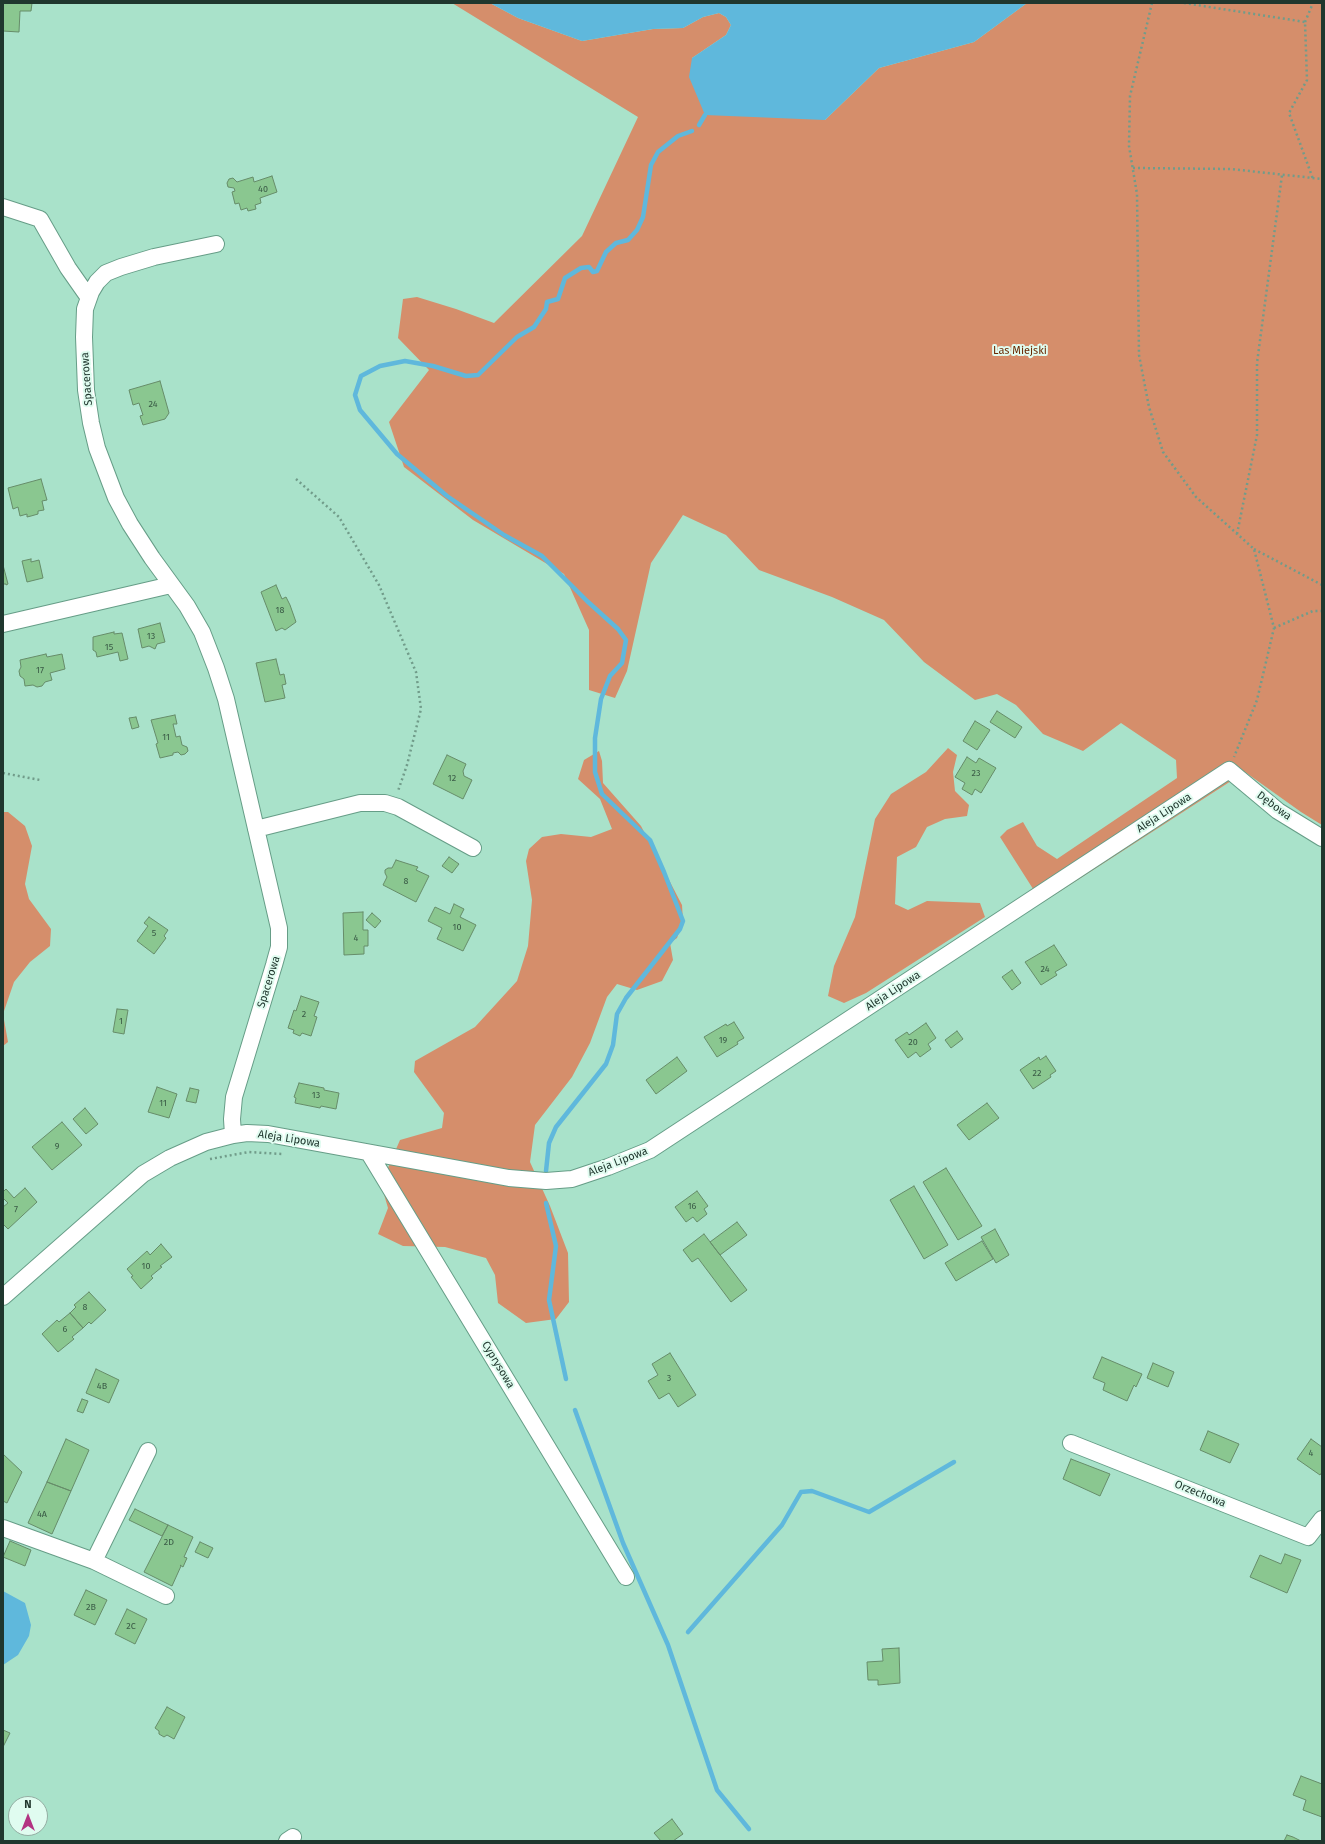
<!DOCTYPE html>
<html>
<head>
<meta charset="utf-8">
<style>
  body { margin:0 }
  #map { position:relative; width:1325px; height:1844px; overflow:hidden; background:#a9e2ca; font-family:"Fira Sans",sans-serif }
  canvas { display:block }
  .frame { position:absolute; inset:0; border:4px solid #20372e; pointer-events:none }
  .north { position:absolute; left:8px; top:1796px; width:40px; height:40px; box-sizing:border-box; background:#e0fcf0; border:1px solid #93ada2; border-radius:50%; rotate:0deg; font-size:11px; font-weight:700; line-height:16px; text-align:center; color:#20372e }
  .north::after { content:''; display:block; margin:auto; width:14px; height:18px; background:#b33482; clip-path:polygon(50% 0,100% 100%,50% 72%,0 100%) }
</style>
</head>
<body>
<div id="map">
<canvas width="1325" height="1844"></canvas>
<div class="frame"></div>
<div class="north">N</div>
</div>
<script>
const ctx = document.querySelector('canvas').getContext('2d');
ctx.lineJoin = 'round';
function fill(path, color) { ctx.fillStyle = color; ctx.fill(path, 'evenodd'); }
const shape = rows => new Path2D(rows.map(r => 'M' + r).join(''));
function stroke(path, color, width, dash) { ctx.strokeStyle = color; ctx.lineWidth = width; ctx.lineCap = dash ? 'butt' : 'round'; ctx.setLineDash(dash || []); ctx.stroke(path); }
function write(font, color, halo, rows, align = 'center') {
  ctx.font = font + ' "Fira Sans",sans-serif'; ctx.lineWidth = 4; ctx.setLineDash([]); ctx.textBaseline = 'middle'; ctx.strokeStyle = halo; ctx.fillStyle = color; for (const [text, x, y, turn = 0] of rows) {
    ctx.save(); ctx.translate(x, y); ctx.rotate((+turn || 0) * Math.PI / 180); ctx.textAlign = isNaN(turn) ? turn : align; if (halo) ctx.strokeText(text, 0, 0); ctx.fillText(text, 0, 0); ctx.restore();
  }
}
fill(shape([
  [452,3,490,3,518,18,582,41,653,29,683,28,703,17,719,13,726,17,731,25,726,35,692,58,825,120,879,68,974,42,1027,3,1322,3,1322,825,1301,812,1245,772,1042,903,1000,837,1007,830,1023,822,1037,846,1057,859,1177,778,1176,760,1121,723,1083,751,1043,734,1016,705,997,694,975,700,924,662,884,620,832,597,759,570,726,535,683,515,651,563,627,671,615,698,589,690,589,630,564,574,473,520,404,467,389,422,429,370,398,338,403,299,417,297,456,309,494,323,582,236,638,117],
  [948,748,957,755,953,772,955,791,969,805,967,816,945,819,927,827,916,847,897,857,895,904,908,910,927,901,980,903,985,917,866,993,844,1003,828,996,834,966,855,917,875,819,891,794,926,772],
  [599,751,602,761,603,783,641,826,682,905,683,921,677,938,670,943,673,960,662,981,637,990,617,984,607,997,590,1043,572,1077,535,1125,530,1162,550,1206,568,1253,569,1302,556,1319,526,1323,498,1303,495,1275,486,1258,445,1247,403,1246,378,1234,388,1208,381,1184,400,1140,442,1128,444,1113,414,1072,415,1061,475,1027,517,981,528,946,532,900,526,861,529,849,542,837,561,834,591,837,612,829,600,799,578,779,584,760],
  [3,812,8,812,25,826,32,846,25,884,29,899,51,929,50,946,30,962,14,982,3,1014,8,1042,3,1046]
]), '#d58e6b');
fill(shape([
  [490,3,1027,3,974,42,879,68,825,120,705,115,689,77,692,58,726,35,731,25,726,17,719,13,703,17,683,28,653,29,582,41,518,18],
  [3,1591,25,1603,31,1625,29,1636,18,1655,3,1665]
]), '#5fb8dc');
stroke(shape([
  [699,125,705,115],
  [546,1171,549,1143,556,1127,606,1064,613,1045,617,1014,626,998,680,929,683,921,664,872,650,840,602,794,595,772,595,738,601,699,610,676,622,663,626,640,618,629,587,601,542,556,504,535,447,496,397,454,360,410,355,395,361,376,380,366,405,361,433,366,466,376,478,375,517,337,534,327,546,309,547,302,558,299,565,278,581,268,589,267,593,272,597,271,606,252,616,243,628,240,637,230,643,217,651,165,658,152,678,136,692,131],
  [546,1203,556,1246,549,1300,566,1379],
  [575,1410,623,1543,668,1645,717,1790,749,1829],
  [688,1632,782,1525,801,1492,812,1491,869,1512,954,1462]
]), '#5fb8dc', 4.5);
const building = shape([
  [3,3,32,3,31,11,20,11,19,32,3,31,3,3],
  [272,176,277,192,260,198,261,203,255,205,256,209,248,211,247,208,241,210,239,203,235,204,232,192,235,191,234,188,228,187,227,183,229,179,233,178,237,182,253,177,254,182,272,176],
  [160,381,169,413,165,419,143,425,140,416,143,415,139,403,133,405,129,390,160,381],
  [41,479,47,500,42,501,44,510,38,511,38,514,31,516,27,517,27,514,20,516,18,507,13,509,8,488,41,479],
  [31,559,31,562,39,560,43,578,27,582,22,561,31,559],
  [3,565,8,584,6,585,6,584,3,584,3,565],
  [276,585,282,599,286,597,290,605,296,622,285,630,282,628,276,631,261,592,276,585],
  [160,623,165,642,157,644,155,649,149,646,142,648,138,629,160,623],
  [114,632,114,634,122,633,128,659,120,661,118,652,97,657,96,652,93,650,93,637,114,632],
  [46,654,47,657,62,654,65,669,50,673,52,680,45,682,42,686,37,687,33,685,25,686,24,679,20,676,19,671,21,667,20,660,46,654],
  [276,659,280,675,284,674,286,684,282,685,285,698,265,702,256,663,276,659],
  [997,711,1022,727,1015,738,990,722,997,711],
  [175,715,177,724,173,724,176,737,180,736,182,745,187,747,188,751,185,754,181,755,178,752,173,753,173,755,160,758,156,744,158,743,151,720,175,715],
  [136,717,139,727,132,729,129,718,136,717],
  [975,721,990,730,977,750,963,741,975,721],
  [447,755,466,764,463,771,464,776,472,780,463,799,433,784,447,755],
  [967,757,976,763,979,758,996,768,981,793,975,789,972,795,962,789,965,783,955,777,967,757],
  [449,857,459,864,452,873,442,866,449,857],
  [396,860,418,867,416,870,429,876,416,902,383,885,387,877,385,873,385,870,388,868,392,868,396,860],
  [454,904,464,909,460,917,476,925,463,951,437,939,442,928,428,921,435,907,450,914,454,904],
  [363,912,363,930,368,930,368,946,364,946,364,954,344,955,343,913,363,912],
  [372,913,381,921,375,928,366,920,372,913],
  [149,917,168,930,164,936,166,938,154,954,137,941,148,926,144,923,149,917],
  [1054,945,1067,965,1055,972,1057,975,1041,985,1025,962,1054,945],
  [1012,970,1021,983,1012,990,1002,977,1012,970],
  [301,996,319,1002,314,1016,317,1017,311,1036,302,1033,300,1036,293,1033,294,1030,288,1028,294,1010,296,1011,301,996],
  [117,1009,128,1010,124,1034,113,1032,117,1009],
  [734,1022,744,1038,737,1042,738,1044,717,1057,704,1037,726,1024,727,1026,734,1022],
  [926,1023,936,1038,928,1044,931,1049,920,1057,916,1052,908,1058,895,1040,907,1032,909,1035,926,1023],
  [957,1031,963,1039,951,1048,945,1040,957,1031],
  [1046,1056,1056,1071,1050,1075,1051,1077,1033,1089,1020,1070,1039,1057,1040,1060,1046,1056],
  [677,1057,687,1071,656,1094,646,1080,677,1057],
  [299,1083,324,1088,324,1090,339,1093,336,1109,321,1106,320,1108,295,1103,296,1098,294,1097,299,1083],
  [157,1087,177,1094,169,1118,148,1112,157,1087],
  [190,1088,199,1090,196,1103,186,1101,190,1088],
  [987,1103,999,1118,969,1140,957,1125,987,1103],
  [85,1108,98,1124,86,1134,73,1119,85,1108],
  [62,1122,82,1145,52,1170,32,1147,62,1122],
  [946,1168,982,1226,958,1240,923,1182,946,1168],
  [914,1186,948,1245,924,1259,890,1200,914,1186],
  [25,1188,37,1202,8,1229,3,1224,3,1207,8,1203,3,1198,3,1192,6,1189,14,1198,25,1188],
  [697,1191,708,1206,704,1209,707,1214,697,1222,693,1217,686,1222,675,1207,697,1191],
  [737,1222,747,1235,720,1255,710,1242,737,1222],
  [995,1229,1009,1255,996,1263,981,1237,995,1229],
  [704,1234,747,1290,731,1302,698,1258,692,1262,683,1250,704,1234],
  [982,1241,993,1259,956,1281,945,1263,982,1241],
  [161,1244,172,1257,160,1266,162,1267,151,1276,153,1278,141,1289,131,1277,133,1276,127,1269,147,1251,150,1255,161,1244],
  [89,1292,106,1310,91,1324,89,1322,83,1328,70,1313,76,1307,74,1305,89,1292],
  [70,1313,83,1328,72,1337,74,1339,58,1352,42,1334,57,1320,59,1322,70,1313],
  [670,1353,696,1395,678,1407,669,1393,659,1399,648,1381,658,1375,652,1364,670,1353],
  [1102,1357,1142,1374,1136,1387,1134,1385,1127,1401,1103,1390,1105,1383,1093,1378,1102,1357],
  [1153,1363,1174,1372,1168,1387,1147,1378,1153,1363],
  [96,1369,119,1380,109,1403,86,1393,96,1369],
  [82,1399,88,1401,83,1413,77,1411,82,1399],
  [1208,1431,1239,1444,1230,1463,1200,1450,1208,1431],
  [66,1439,89,1450,71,1491,47,1482,66,1439],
  [1311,1439,1322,1447,1322,1472,1320,1475,1297,1459,1311,1439],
  [3,1454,22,1472,7,1503,3,1501,3,1454],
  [1071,1459,1110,1474,1100,1496,1063,1479,1071,1459],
  [47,1482,71,1491,52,1534,28,1523,47,1482],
  [135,1509,168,1525,162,1536,129,1520,135,1509],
  [168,1525,193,1537,184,1557,187,1558,183,1567,180,1565,181,1566,172,1586,144,1572,168,1525],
  [10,1541,31,1550,25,1566,3,1557,10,1541],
  [200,1542,213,1548,208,1558,195,1552,200,1542],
  [1285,1554,1301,1560,1287,1593,1250,1577,1260,1555,1281,1564,1285,1554],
  [86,1590,107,1600,95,1625,74,1615,86,1590],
  [127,1609,147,1619,135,1644,115,1634,127,1609],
  [899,1648,900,1683,878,1685,878,1680,868,1680,867,1662,883,1661,882,1649,899,1648],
  [167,1707,185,1717,174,1739,167,1735,164,1737,159,1734,159,1731,155,1728,167,1707],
  [3,1730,10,1733,3,1747,3,1730],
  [1301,1776,1322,1784,1322,1817,1303,1810,1306,1800,1293,1795,1301,1776],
  [672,1819,683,1834,673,1841,661,1841,654,1833,672,1819],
  [1287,1835,1293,1837,1301,1841,1284,1841,1287,1835]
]);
fill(building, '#8ac790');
stroke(building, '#668c69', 1);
const minor = shape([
  [3,207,40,219,68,268,89,298],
  [216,244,154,257,121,267,106,273,97,282,91,292,85,309,84,337,86,390,91,423,97,448,116,498,130,524,152,558,187,606,202,632,216,668,226,699,279,928,279,947,274,965,234,1097,232,1119,233,1135],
  [3,624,171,585],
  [256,829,360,803,385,803,398,807,473,848],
  [369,1153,626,1577],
  [3,1297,143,1174,170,1158,206,1142,233,1135,247,1133,268,1134,509,1178,546,1181,572,1179,608,1167,650,1150,1229,770,1278,811,1322,838],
  [1071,1443,1308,1537,1322,1519],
  [3,1528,94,1561,166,1596],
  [94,1561,148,1451],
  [287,1841,293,1837]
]);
stroke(minor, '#669d87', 18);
stroke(shape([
  [1152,3,1130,96,1129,146,1137,194,1139,355,1149,407,1163,452,1196,497,1254,549,1274,628,1257,700,1234,757],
  [1184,3,1305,22,1307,80,1289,113,1313,179],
  [1305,22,1313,3],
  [1133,168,1231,169,1322,179],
  [296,479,339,517,379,585,416,672,421,709,407,765,398,791],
  [1237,534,1257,435,1257,363,1282,175],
  [1254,549,1322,585],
  [1274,628,1313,611,1322,611],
  [3,773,40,780],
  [210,1159,249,1152,282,1154]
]), '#719c8a', 2.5, [2, 3]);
stroke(minor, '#fff', 16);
write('9px', '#3a5b46', null, [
  ["40",263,189],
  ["24",153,404],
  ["18",280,610],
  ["13",151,636],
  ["15",109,647],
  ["17",40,670],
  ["11",166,737],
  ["23",976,773],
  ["12",452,778],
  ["8",406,881],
  ["10",457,927],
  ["5",154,933],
  ["4",356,938],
  ["24",1045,969],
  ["2",304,1014],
  ["1",121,1021],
  ["19",723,1040],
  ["20",913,1042],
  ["22",1037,1073],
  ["13",316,1095],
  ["11",163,1103],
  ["9",57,1146],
  ["16",692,1206],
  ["7",16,1209],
  ["10",146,1266],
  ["8",85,1307],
  ["6",65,1329],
  ["3",669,1378],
  ["4B",102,1386],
  ["4",1311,1453],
  ["4A",42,1514],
  ["2D",169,1542],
  ["2B",91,1607],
  ["2C",131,1626]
]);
write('11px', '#682800', '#e0fcf0', [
  ["Las Miejski",1020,351]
]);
write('11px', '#20372e', '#e0fcf0', [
  ["Spacerowa",87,379,-94],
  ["Dębowa",1274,806,37],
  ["Aleja Lipowa",1164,813,-33],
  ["Spacerowa",269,982,-73],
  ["Aleja Lipowa",893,991,-33],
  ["Aleja Lipowa",289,1139,9],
  ["Aleja Lipowa",618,1162,-21],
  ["Cyprysowa",498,1365,59],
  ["Orzechowa",1200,1494,22]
]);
</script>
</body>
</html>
